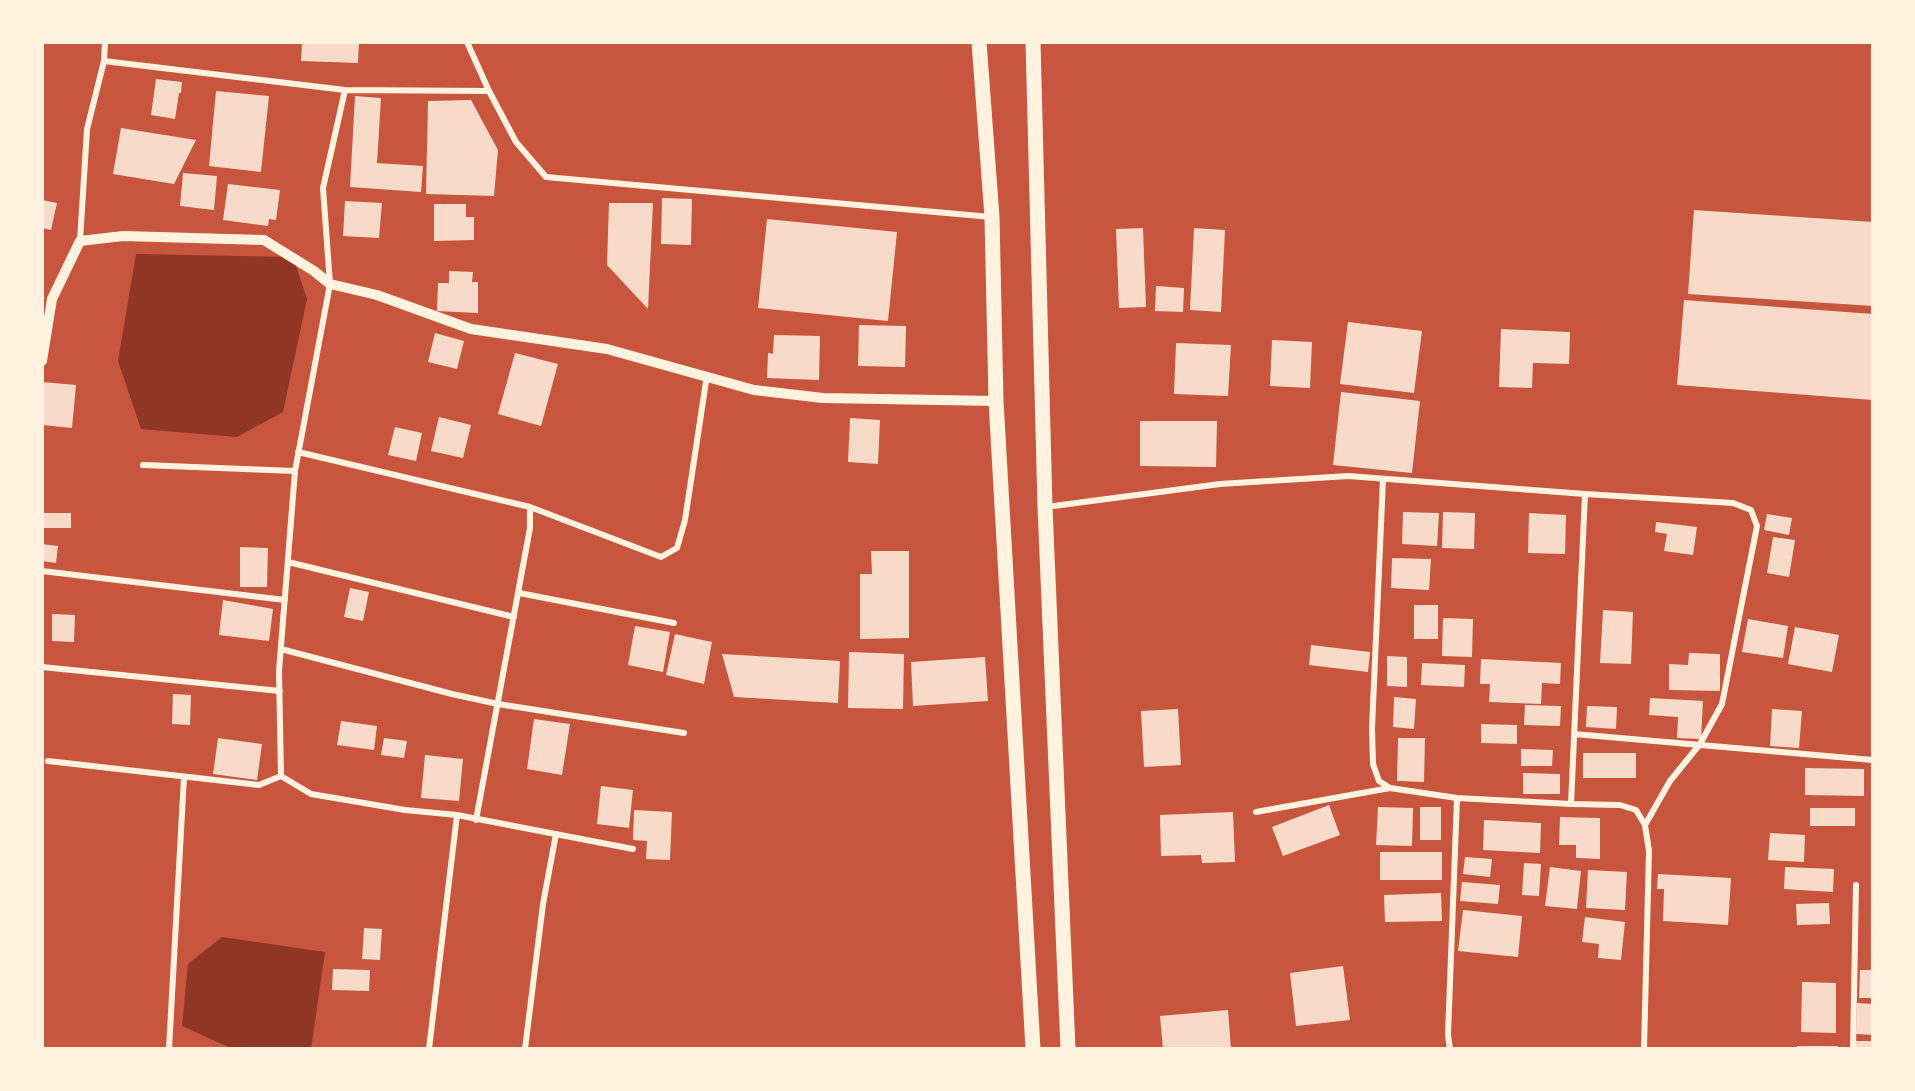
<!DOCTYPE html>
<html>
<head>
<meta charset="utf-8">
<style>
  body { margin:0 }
  #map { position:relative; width:1915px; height:1091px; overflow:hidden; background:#c8553d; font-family:"Public Sans",sans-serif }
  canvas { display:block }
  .frame { position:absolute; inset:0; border:44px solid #fff3e0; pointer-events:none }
</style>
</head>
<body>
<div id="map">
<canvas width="1915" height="1091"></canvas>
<div class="frame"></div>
</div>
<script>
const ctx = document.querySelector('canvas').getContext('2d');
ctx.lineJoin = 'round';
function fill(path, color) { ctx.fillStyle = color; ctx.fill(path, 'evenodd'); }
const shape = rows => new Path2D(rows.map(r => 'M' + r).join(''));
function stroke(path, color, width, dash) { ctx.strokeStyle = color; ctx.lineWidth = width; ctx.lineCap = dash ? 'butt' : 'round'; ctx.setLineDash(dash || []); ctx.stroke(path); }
fill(shape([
  [136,254,293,257,307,299,283,412,237,437,141,429,118,361],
  [222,937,325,952,311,1049,233,1049,182,1026,188,964]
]), '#8f3625');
fill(shape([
  [302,42,359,42,358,63,301,61],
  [156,79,182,82,181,93,179,93,175,119,151,115],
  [216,91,269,96,261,172,209,166],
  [355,96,381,98,377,163,423,166,421,192,350,187],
  [471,100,498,150,494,196,426,194,428,101],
  [121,128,196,140,174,184,113,174],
  [183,173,217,176,214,210,180,206],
  [228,184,280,190,276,220,269,219,268,226,223,220],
  [662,198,692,199,691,245,661,244],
  [42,200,57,203,51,230,42,228],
  [345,201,382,203,379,238,343,236],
  [609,203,653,203,648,309,607,265],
  [434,204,466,204,466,217,474,217,474,240,434,241],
  [1694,210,1873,222,1873,306,1688,294],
  [767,219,897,232,888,321,758,308],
  [1143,228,1146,307,1119,308,1116,229],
  [1194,228,1225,230,1221,312,1190,310],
  [449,271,473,272,472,282,478,282,478,313,437,311,438,283,449,283],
  [1156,286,1184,288,1183,312,1155,311],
  [1684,300,1873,314,1873,400,1677,385],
  [1348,322,1422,331,1414,393,1340,384],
  [859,325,906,326,905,367,858,366],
  [1501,329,1570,332,1569,364,1533,363,1532,388,1499,387],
  [435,333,464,341,457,369,428,362],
  [774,335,820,336,819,380,767,378,768,353,773,354],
  [1272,340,1312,342,1310,388,1270,386],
  [1176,343,1231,345,1228,396,1174,394],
  [515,353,558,364,541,426,498,414],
  [42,382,76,385,72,428,42,425],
  [1341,392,1420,401,1412,473,1333,465],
  [439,417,471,425,463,458,431,451],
  [850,418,880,420,878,464,848,462],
  [1140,421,1217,421,1216,467,1140,466],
  [395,427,422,433,416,461,388,455],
  [1403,512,1439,513,1437,546,1402,544],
  [1443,512,1475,513,1474,549,1442,548],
  [42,513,71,513,71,528,42,528],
  [1529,513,1566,515,1565,554,1528,553],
  [1767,514,1792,518,1789,535,1764,530],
  [1656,522,1697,527,1693,555,1664,551,1667,534,1655,532],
  [1773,537,1795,540,1789,577,1767,573],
  [42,544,58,546,56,563,42,561],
  [240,547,268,548,267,587,240,587],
  [871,551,909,551,909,638,860,639,860,574,872,574],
  [1392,558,1431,559,1429,590,1391,588],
  [350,588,369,592,363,621,344,617],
  [223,600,273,609,269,641,219,635],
  [1414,605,1438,605,1438,639,1414,639],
  [1603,610,1633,612,1631,664,1600,663],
  [52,614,75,615,74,642,52,641],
  [1443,618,1473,619,1472,657,1442,656],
  [1748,619,1788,626,1783,658,1742,652],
  [635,626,670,632,663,672,628,665],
  [1795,627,1839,635,1832,672,1788,664],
  [675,634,712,642,704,684,666,675],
  [1311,645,1370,652,1368,672,1309,665],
  [849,652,904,654,903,709,848,708],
  [1689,653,1720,654,1720,691,1669,690,1669,664,1688,665],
  [722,654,840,661,838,703,734,697],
  [1387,656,1407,657,1407,687,1387,686],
  [985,657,988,701,913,706,911,662],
  [1481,659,1561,663,1560,684,1542,683,1541,704,1489,702,1490,684,1480,684],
  [1422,663,1465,665,1464,687,1421,685],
  [173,694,191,695,190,725,172,724],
  [1394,697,1416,699,1414,729,1393,727],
  [1650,698,1703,701,1701,739,1677,738,1678,717,1649,715],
  [1525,705,1561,706,1560,726,1524,725],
  [1587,706,1617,707,1616,729,1586,727],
  [1178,709,1181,765,1144,767,1141,711],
  [1772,709,1802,711,1799,748,1770,746],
  [534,719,570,724,562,775,527,769],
  [341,721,377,726,374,750,337,745],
  [1481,724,1517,725,1517,744,1481,743],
  [218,738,262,744,257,780,213,774],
  [384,738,407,741,404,758,381,755],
  [1398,738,1425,738,1424,782,1397,781],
  [1521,749,1553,750,1552,766,1521,766],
  [1583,753,1636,753,1636,778,1583,778],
  [425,755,463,759,459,801,421,798],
  [1805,768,1864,769,1864,796,1805,795],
  [1523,773,1560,774,1560,794,1523,794],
  [601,786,633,790,629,828,597,824],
  [1329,805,1340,835,1283,856,1272,827],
  [1378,807,1413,808,1412,846,1376,845],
  [1420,807,1441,807,1441,840,1420,840],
  [1810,808,1855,808,1855,826,1810,826],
  [634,810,672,812,670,860,646,859,647,841,633,840],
  [1233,812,1235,862,1202,863,1201,855,1161,856,1160,815],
  [1560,817,1600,818,1600,859,1576,858,1576,845,1559,845],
  [1484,820,1541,823,1540,853,1483,850],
  [1770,833,1805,835,1804,862,1768,860],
  [1380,852,1442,852,1442,880,1380,880],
  [1465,857,1492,859,1490,877,1463,874],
  [1524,863,1541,864,1539,896,1522,895],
  [1550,867,1581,871,1577,909,1545,906],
  [1785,867,1834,869,1833,892,1784,889],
  [1588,870,1627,872,1625,910,1586,908],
  [1658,874,1731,878,1728,925,1663,921,1664,889,1657,889],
  [1462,882,1500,885,1498,904,1460,901],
  [1441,893,1442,921,1385,922,1384,895],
  [1829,903,1830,924,1797,925,1796,904],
  [1463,910,1522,916,1518,957,1458,951],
  [1585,917,1625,922,1621,960,1598,958,1599,944,1582,942],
  [364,928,382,929,380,960,362,959],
  [1343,966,1350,1020,1296,1026,1290,973],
  [333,969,370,970,369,991,332,990],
  [1860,970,1873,970,1873,998,1859,998],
  [1802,982,1836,983,1836,1033,1801,1032],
  [1857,1003,1873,1004,1873,1035,1856,1034],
  [1228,1010,1231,1049,1163,1049,1160,1016],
  [1855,1041,1873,1041,1873,1049,1854,1049],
  [1797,1046,1838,1046,1838,1049,1797,1049]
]), '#f7dbc8');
stroke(shape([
  [105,42,104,61,345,90],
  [467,42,489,91,516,142,546,177,991,217],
  [489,91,345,90,323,188,330,284,295,471,279,671,281,776,311,794,405,810,457,815,633,849],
  [80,241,87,129,104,61],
  [298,452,530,507,530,528,476,820],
  [143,465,295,471],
  [1383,479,1372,728,1373,764,1379,781,1390,788,1457,798,1571,804,1620,805,1636,810,1645,825,1649,851,1644,1049],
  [530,507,661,557,677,548,685,520,707,375],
  [1046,507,1220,484,1348,476,1585,494,1733,503,1751,510,1757,526,1722,704,1700,744,1670,781,1645,825],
  [288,562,514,617],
  [42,571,285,600],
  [519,593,674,623],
  [281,649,452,694,498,704,684,733],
  [42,667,280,691],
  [1574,734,1873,760],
  [48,761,259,785,281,776],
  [1571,804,1585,494],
  [1256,812,1390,788],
  [169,1049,184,777],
  [429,1049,457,815],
  [525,1049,543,904,556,834],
  [1450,1049,1448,1035,1457,798],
  [1853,1049,1856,885]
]), '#fff3e0', 6);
stroke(shape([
  [42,361,52,299,80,241,123,236,264,240,314,271,330,284,377,295,471,329,607,349,754,390,823,398,996,401]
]), '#fff3e0', 10);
stroke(shape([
  [979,42,992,217,996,401,1033,1049],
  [1033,42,1045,507,1068,1049]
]), '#fff3e0', 15);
</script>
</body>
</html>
